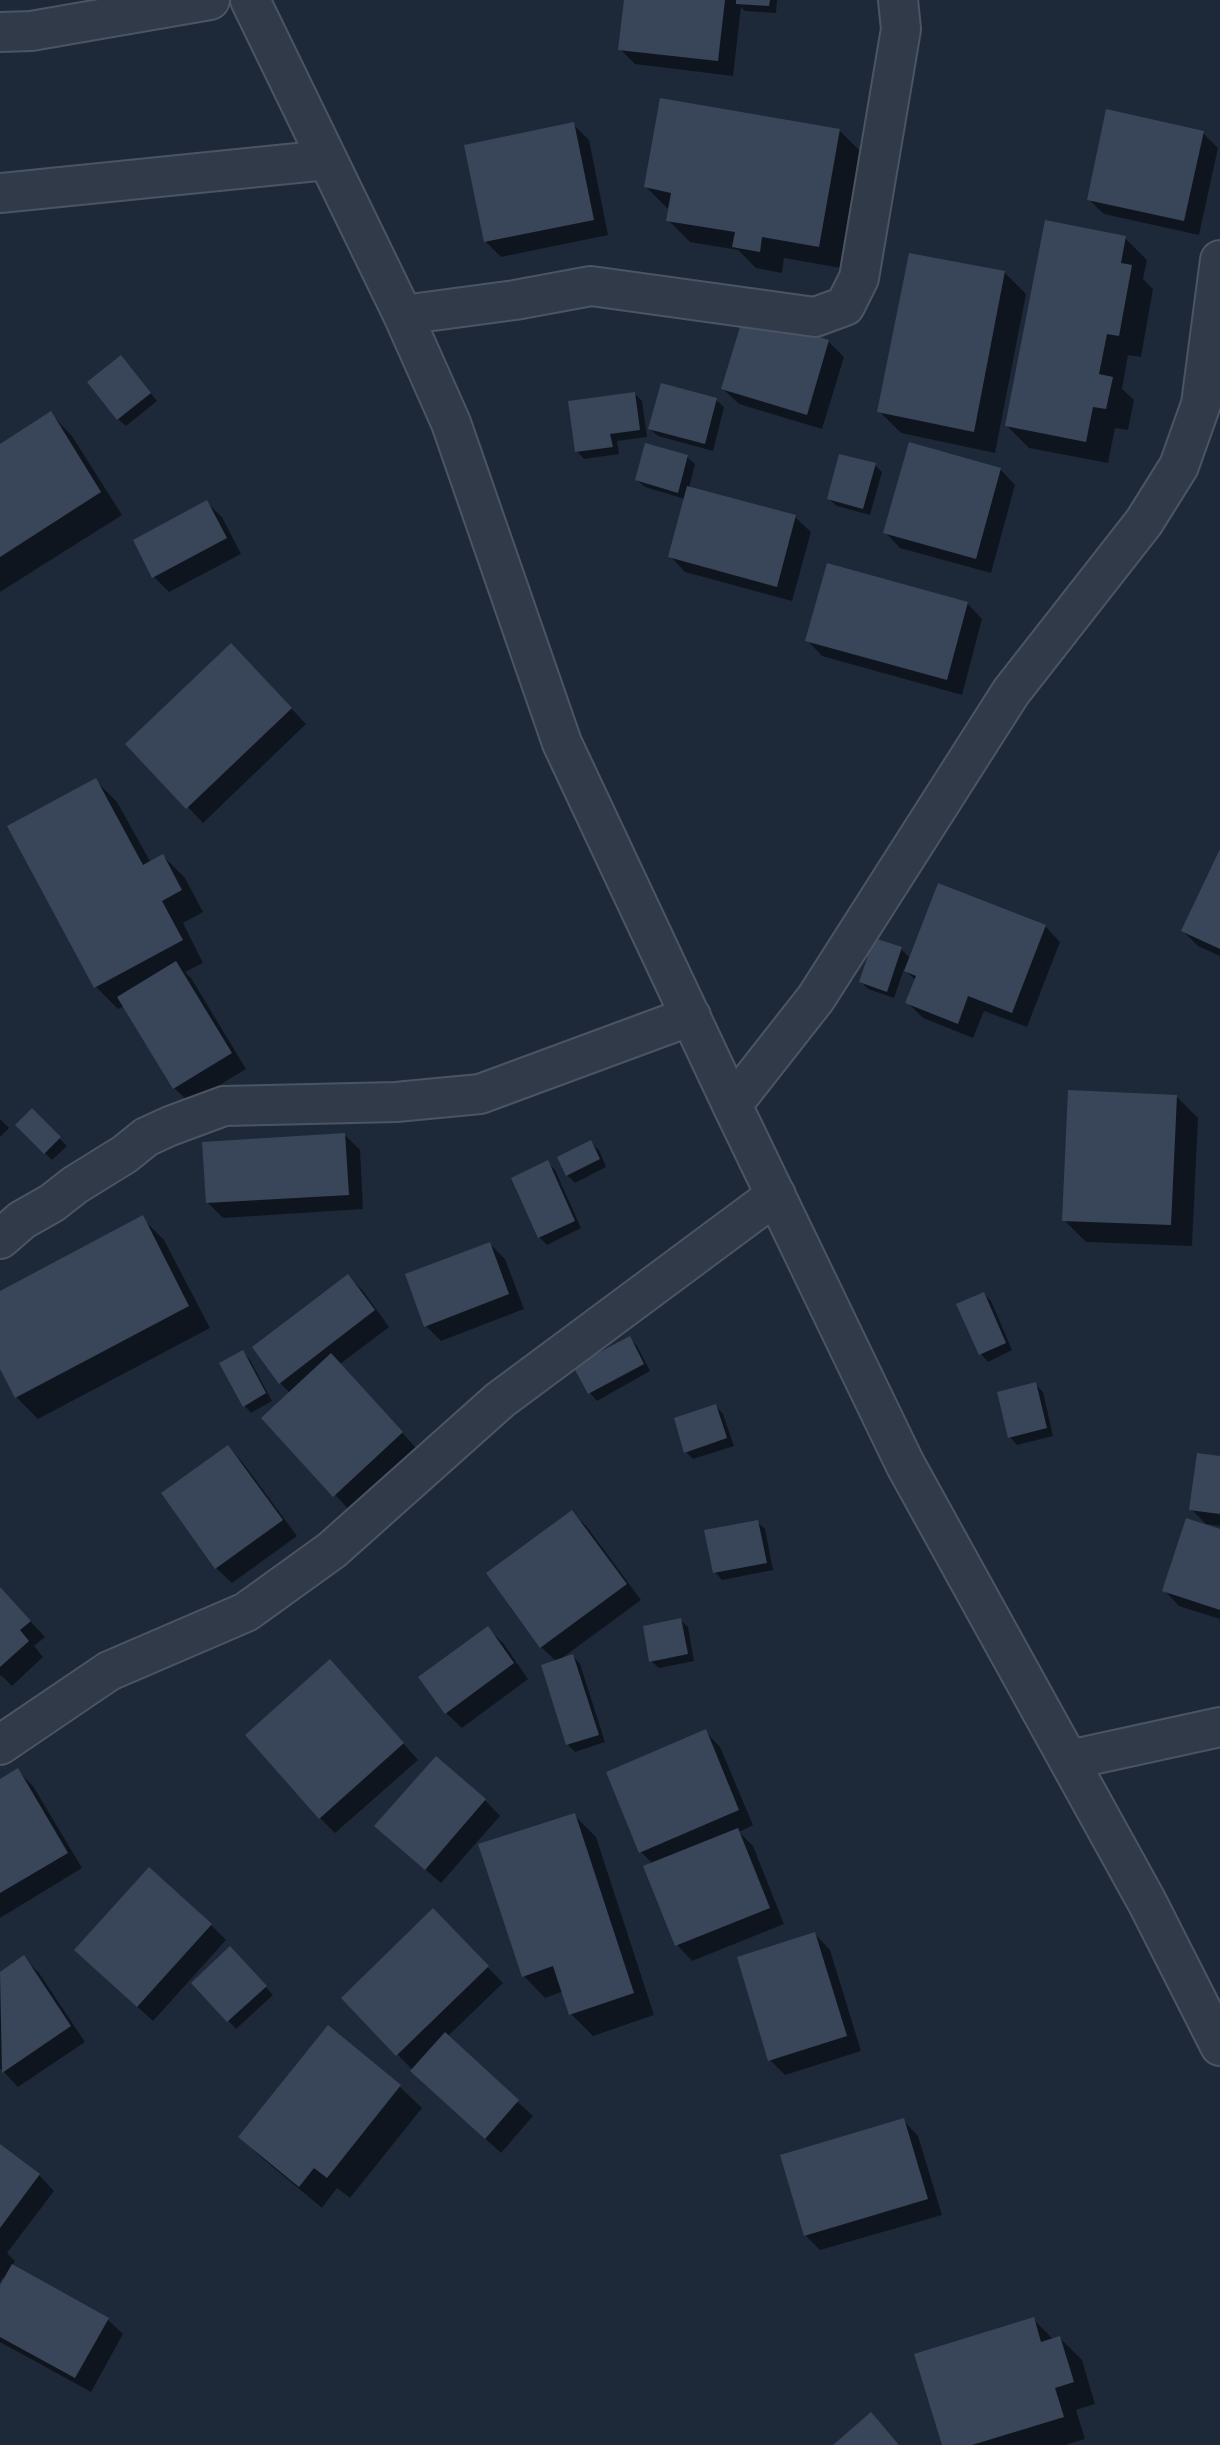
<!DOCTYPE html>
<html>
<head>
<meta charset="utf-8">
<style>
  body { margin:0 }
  canvas { display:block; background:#1d2838 }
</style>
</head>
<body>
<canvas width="1220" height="2445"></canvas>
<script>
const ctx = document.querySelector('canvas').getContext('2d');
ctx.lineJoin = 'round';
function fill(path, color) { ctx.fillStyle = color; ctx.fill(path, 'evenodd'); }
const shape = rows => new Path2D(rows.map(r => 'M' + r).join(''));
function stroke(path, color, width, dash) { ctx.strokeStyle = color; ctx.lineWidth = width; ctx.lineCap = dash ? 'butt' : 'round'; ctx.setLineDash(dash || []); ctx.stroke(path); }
fill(shape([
  [626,0,777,0,776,13,745,11,741,7,733,76,635,64,620,49],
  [573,124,589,140,608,235,501,257,485,241],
  [840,131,862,153,841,268,784,258,782,273,756,268,738,250,690,242,668,220,668,209,646,187],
  [1203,133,1218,148,1199,235,1104,214,1088,199],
  [1125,238,1147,260,1143,279,1153,289,1141,357,1128,355,1122,389,1134,400,1128,430,1115,428,1108,463,1029,448,1007,426],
  [1004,272,1026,294,995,453,901,433,879,411],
  [828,341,844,357,822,429,739,404,723,389],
  [128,365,157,401,126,426,118,419],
  [634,393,642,401,647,437,617,441,619,454,584,459,577,451],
  [716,400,724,407,713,451,658,436,650,429],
  [51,414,72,436,122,515,0,592,0,446],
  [687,457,695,464,689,488,795,517,811,532,792,601,685,572,670,556,685,499,645,487,637,480],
  [875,465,882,472,870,515,837,506,829,499],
  [1000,469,1015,485,991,573,900,548,885,532],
  [206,502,222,517,241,554,169,592,154,577],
  [967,603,982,619,962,695,822,656,807,640],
  [246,660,306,724,203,823,128,744],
  [95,780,117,802,151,863,163,856,185,878,203,912,183,923,203,963,185,972,191,978,246,1069,190,1103,174,1088,124,1006,118,1009,96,987,10,827],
  [1220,853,1220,956,1198,946,1183,931],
  [1045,926,1060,942,1027,1027,984,1011,973,1038,923,1018,908,1003,916,981,904,969,894,998,868,989,861,982,901,949,911,959],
  [1176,1096,1198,1118,1192,1246,1086,1242,1064,1220],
  [32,1111,67,1146,52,1160,17,1125],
  [0,1119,9,1128,0,1137],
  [345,1135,360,1150,363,1209,223,1218,207,1202],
  [591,1143,599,1150,606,1167,575,1183,567,1175],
  [547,1162,555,1170,581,1228,547,1245,539,1237],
  [142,1218,164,1240,210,1328,38,1419,16,1397,0,1365,0,1293],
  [490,1244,505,1259,524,1309,441,1341,426,1326],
  [348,1276,363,1291,389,1327,340,1364,417,1449,350,1511,264,1418,290,1393,280,1383],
  [984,1294,991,1301,1012,1350,988,1362,981,1354],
  [630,1338,637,1346,650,1371,597,1401,590,1393,576,1367],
  [243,1352,250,1360,272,1401,251,1413,244,1405],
  [1035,1384,1043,1392,1053,1436,1017,1445,1010,1437],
  [716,1406,723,1414,734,1446,693,1459,686,1452],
  [228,1447,243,1463,297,1536,232,1583,216,1568],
  [1220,1458,1220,1526,1206,1524,1191,1509],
  [572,1512,587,1527,641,1600,558,1661,573,1656,580,1664,605,1742,575,1752,567,1744,557,1662,541,1647],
  [757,1522,765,1529,773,1570,722,1580,715,1572],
  [1220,1531,1220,1619,1179,1606,1164,1590],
  [0,1588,45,1637,34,1646,43,1657,12,1686,1,1675,0,1677],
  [680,1620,688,1627,694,1661,659,1668,651,1661],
  [487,1628,503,1643,528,1679,462,1728,446,1713],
  [345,1677,418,1760,335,1833,320,1818],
  [705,1731,720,1747,753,1825,739,1832,753,1846,784,1924,692,1961,677,1945,646,1867,653,1864,641,1852],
  [17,1770,33,1786,82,1868,0,1918,0,1781],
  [485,1800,500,1816,441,1883,392,1841],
  [574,1815,596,1837,654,2015,593,2036,571,2014,564,1991,545,1998,524,1976],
  [433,1911,503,1983,447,2037,533,2116,501,2153,428,2086,343,1998],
  [211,1925,226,1940,153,2021,92,1965],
  [815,1934,830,1950,861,2051,785,2075,770,2060],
  [230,1948,273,1995,236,2029,193,1983],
  [24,1958,39,1973,85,2042,18,2087,0,2068,0,1974],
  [328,2027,400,2087,422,2108,350,2198,337,2188,322,2208,262,2158,240,2137],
  [903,2120,918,2136,942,2215,820,2250,805,2235],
  [0,2146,39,2175,54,2191,7,2253,15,2261,12,2266,107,2319,123,2334,91,2392,0,2342,0,2289,5,2279,3,2278,0,2282],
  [1033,2319,1054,2340,1060,2338,1082,2360,1095,2404,1076,2410,1085,2439,1065,2445,944,2445]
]), '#0007');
fill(shape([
  [624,0,725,0,718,61,618,50],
  [736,0,770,0,769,6,736,4],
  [660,98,840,129,819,247,762,237,760,252,732,247,735,232,666,221,671,193,644,187],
  [1106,109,1204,131,1184,221,1087,200],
  [574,122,594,220,484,242,464,145],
  [1045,220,1126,236,1121,263,1132,265,1119,336,1107,334,1099,374,1113,377,1106,409,1093,407,1086,442,1005,426],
  [909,253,1005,271,974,432,877,412],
  [744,314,829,340,807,415,721,389],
  [121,355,151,393,117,420,87,382],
  [661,383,717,398,705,444,648,429],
  [635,392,640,430,610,434,613,447,575,452,568,401],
  [51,411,101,492,0,557,0,444],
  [909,442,1001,468,976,559,883,533],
  [645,443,688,455,678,493,635,480],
  [839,454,876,463,863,509,827,499],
  [687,486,796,515,777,587,668,557],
  [207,500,227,538,152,578,133,540],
  [827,563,968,602,947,680,805,641],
  [231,643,292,708,186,809,125,744],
  [96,778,143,865,163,854,182,890,162,901,183,940,94,988,7,826],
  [1220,849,1220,949,1181,931],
  [938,883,1046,925,1012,1013,968,996,958,1024,905,1003,916,976,904,971],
  [874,938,902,947,887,992,859,982],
  [176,961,232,1053,173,1089,117,997],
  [1068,1090,1177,1095,1171,1225,1062,1221],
  [32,1108,61,1137,44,1154,15,1125],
  [345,1133,349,1195,206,1203,202,1142],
  [591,1140,600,1159,566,1176,557,1157],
  [548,1160,575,1221,538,1238,511,1178],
  [143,1215,189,1306,15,1398,0,1369,0,1291],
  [490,1242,509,1294,424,1327,405,1274],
  [348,1274,375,1310,279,1384,252,1347],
  [984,1292,1006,1343,979,1355,956,1304],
  [630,1336,644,1364,588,1394,573,1366],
  [243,1350,266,1393,243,1407,219,1363],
  [331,1353,403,1432,333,1497,261,1418],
  [1036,1382,1047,1428,1008,1438,997,1392],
  [716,1404,727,1438,684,1453,674,1418],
  [228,1445,283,1520,215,1569,161,1493],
  [1197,1453,1220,1456,1220,1514,1189,1510],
  [572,1510,627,1584,540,1648,486,1573],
  [1186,1518,1220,1529,1220,1610,1162,1591],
  [758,1520,767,1563,713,1573,704,1530],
  [0,1587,31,1621,20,1630,29,1641,0,1667],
  [681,1618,688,1654,649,1662,643,1626],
  [488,1626,514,1663,445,1714,418,1677],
  [573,1654,599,1735,566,1745,541,1665],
  [330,1659,404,1743,319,1819,245,1735],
  [706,1729,739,1810,639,1853,606,1772],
  [436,1756,486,1799,425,1870,374,1826],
  [18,1768,68,1853,0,1893,0,1779],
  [575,1813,634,1993,569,2015,553,1966,522,1977,478,1844],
  [738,1828,770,1908,675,1946,643,1866],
  [149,1867,212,1924,137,2007,74,1950],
  [433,1908,489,1966,396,2056,341,1998],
  [815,1932,847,2036,768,2061,737,1957],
  [230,1946,267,1986,227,2022,191,1983],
  [24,1955,71,2026,2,2073,0,1972],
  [328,2025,401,2085,327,2178,314,2168,299,2187,238,2137],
  [445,2032,519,2100,485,2139,410,2071],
  [904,2118,928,2199,804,2236,780,2155],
  [0,2144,40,2174,0,2228],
  [12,2264,109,2318,75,2378,0,2337,0,2285],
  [1034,2317,1041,2342,1060,2336,1074,2382,1055,2388,1064,2417,972,2445,942,2445,914,2354],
  [871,2412,899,2445,833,2445]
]), '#394559');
const minor = shape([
  [250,0,403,315,451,423,562,743,732,1105,905,1464,1147,1902,1220,2046],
  [0,32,31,31,210,0],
  [0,193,327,160],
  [403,315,515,300,591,286,815,317,845,306,859,278,901,29,898,0],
  [732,1105,816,998,1011,692,1144,522,1179,466,1201,404,1220,260],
  [0,1239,22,1220,52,1203,75,1185,125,1154,146,1137,170,1126,224,1106,396,1102,480,1094,691,1016],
  [0,1745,109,1671,246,1612,332,1550,500,1400,776,1195],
  [1069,1760,1220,1727]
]);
stroke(minor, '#4c5464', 42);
stroke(minor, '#313a49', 38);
</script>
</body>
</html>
